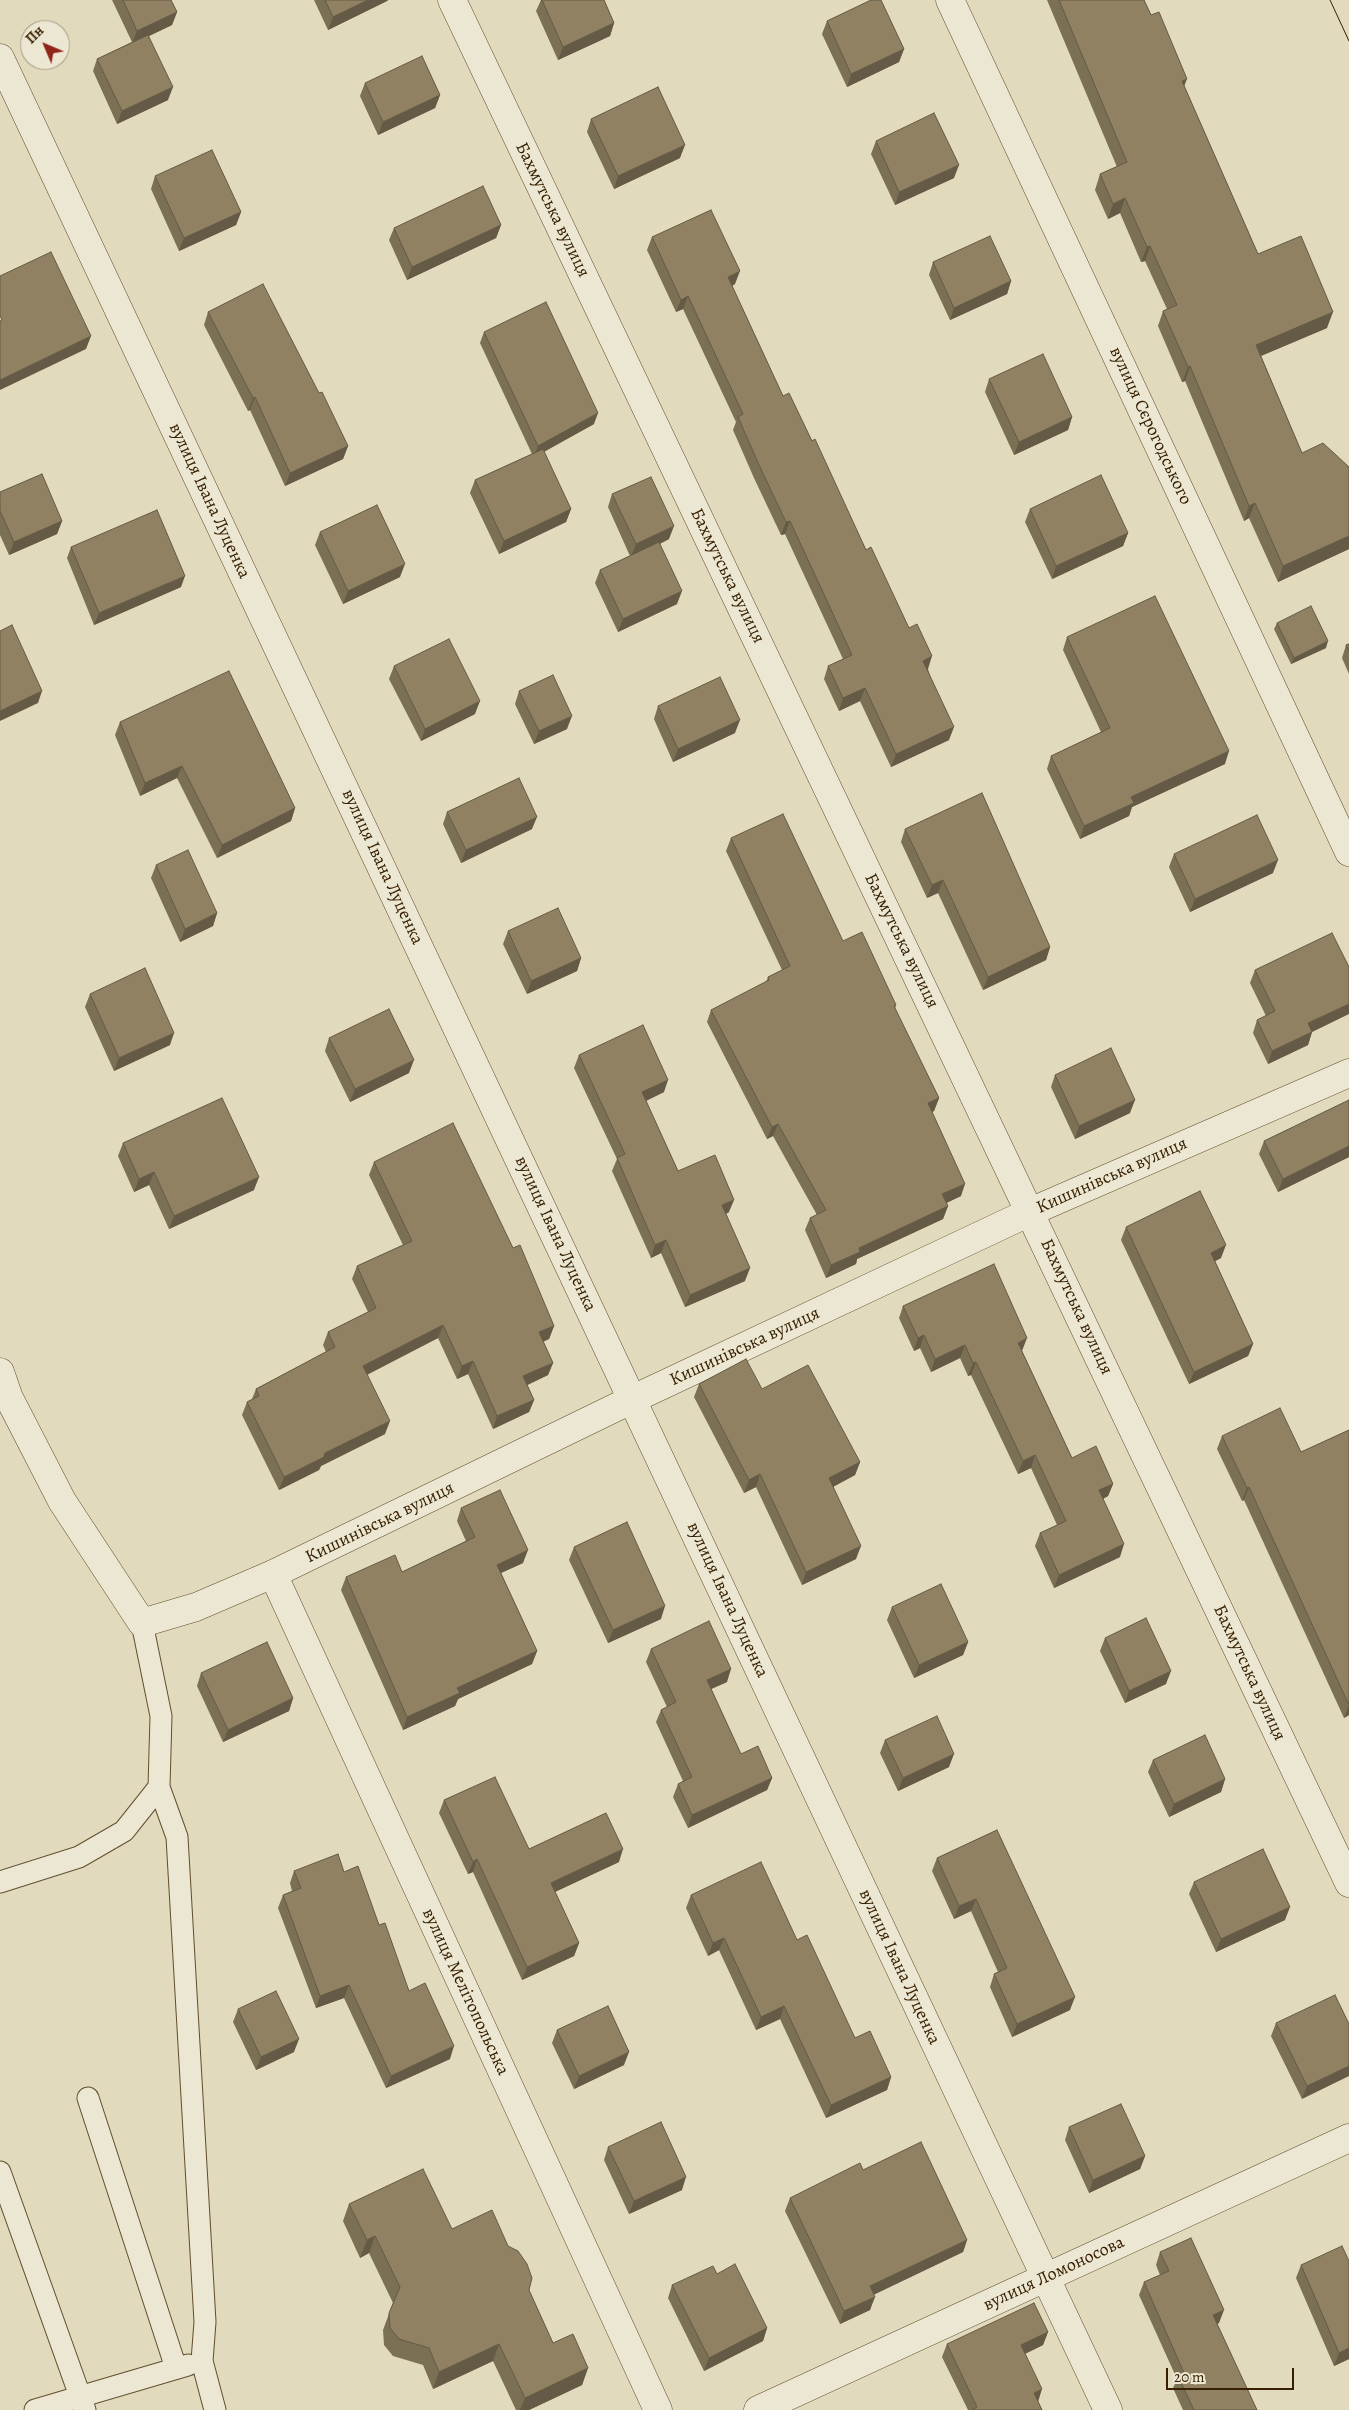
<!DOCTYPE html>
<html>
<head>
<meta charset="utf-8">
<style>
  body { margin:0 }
  #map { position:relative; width:1349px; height:2410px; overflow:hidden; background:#e2dabc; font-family:Alegreya,serif }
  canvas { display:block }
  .north { position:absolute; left:20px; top:20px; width:50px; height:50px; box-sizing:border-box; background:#ece7d3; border:1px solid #a3977f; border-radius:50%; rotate:315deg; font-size:14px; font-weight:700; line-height:20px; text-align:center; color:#362000 }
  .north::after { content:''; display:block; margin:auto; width:18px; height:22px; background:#8f2418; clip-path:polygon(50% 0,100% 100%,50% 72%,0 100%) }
  .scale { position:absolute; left:1166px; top:2368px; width:128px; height:22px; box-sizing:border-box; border:2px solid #362000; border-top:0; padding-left:6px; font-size:15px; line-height:18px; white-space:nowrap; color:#362000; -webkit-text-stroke:4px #ece7d3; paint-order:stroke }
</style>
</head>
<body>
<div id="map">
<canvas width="1349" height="2410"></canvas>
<div class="north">Пн</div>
<div class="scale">20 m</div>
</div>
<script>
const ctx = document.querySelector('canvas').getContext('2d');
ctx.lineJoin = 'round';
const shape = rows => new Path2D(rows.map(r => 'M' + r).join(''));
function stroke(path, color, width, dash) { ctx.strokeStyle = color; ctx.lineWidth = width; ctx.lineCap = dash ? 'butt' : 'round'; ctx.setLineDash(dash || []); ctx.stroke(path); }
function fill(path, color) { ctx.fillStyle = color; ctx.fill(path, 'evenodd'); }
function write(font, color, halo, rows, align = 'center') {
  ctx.font = font + ' Alegreya,serif'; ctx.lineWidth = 4; ctx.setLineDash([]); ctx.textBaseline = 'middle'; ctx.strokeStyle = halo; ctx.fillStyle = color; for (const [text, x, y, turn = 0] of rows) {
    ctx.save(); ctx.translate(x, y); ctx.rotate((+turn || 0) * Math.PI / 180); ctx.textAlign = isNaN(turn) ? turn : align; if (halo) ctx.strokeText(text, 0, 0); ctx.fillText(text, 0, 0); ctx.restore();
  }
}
const service = shape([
  [159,1787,177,1837,205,2322,202,2361,215,2410],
  [0,1882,79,1857,124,1831,159,1787,161,1716,142,1623],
  [88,2098,176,2368],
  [0,2172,85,2410],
  [35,2410,188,2365]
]);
const minor = shape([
  [452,0,1349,1883],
  [950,0,1349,852],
  [0,58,1108,2410],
  [0,1372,9,1398,62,1501,142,1623,196,1607,273,1574,633,1399,1030,1212,1349,1073],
  [273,1574,658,2410],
  [758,2410,1349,2138]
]);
stroke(service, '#614e2f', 23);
stroke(minor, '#614e2f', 29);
stroke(service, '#ece7d3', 21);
stroke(minor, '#ece7d3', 28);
stroke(shape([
  [1330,0,1349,41]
]), '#362000', 1);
fill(shape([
  [112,0,171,0,177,12,172,25,149,36,168,100,117,124,93,71,97,59,132,42],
  [314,0,388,0,387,1,328,30],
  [541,0,604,0,614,23,610,36,558,60,536,11],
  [1047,0,1144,0,1184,86,1258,254,1327,328,1261,356,1302,453,1349,467,1349,549,1278,582,1249,518,1244,521,1185,381,1182,382,1158,326,1163,311,1167,309,1145,261,1141,262,1120,213,1108,219,1095,190,1100,174,1117,167],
  [827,21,904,49,899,62,847,87,822,34],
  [365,83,440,95,435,108,378,135,360,96],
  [591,119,680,158,614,189,587,132],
  [876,141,954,178,895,205,871,154],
  [155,176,241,212,236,225,179,251,151,189],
  [501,225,496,238,407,280,389,240,394,228],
  [652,237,735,284,732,286,783,396,812,441,866,550,928,669,949,740,891,767,860,701,839,711,824,679,828,666,843,659,785,534,781,535,754,478,733,430,736,422,683,309,676,312,647,250],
  [933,262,1011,281,1007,294,950,320,929,275],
  [208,312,319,393,348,446,343,459,285,486,250,410,248,411,204,325],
  [484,332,594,424,544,452,571,509,566,522,499,554,470,493,475,480,532,454,480,343],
  [989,379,1072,417,1068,430,1014,455,985,392],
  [0,492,62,521,57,534,9,555,0,535],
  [612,494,669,539,660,544,677,604,618,632,595,583,600,570,630,556,608,507],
  [1030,509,1128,533,1123,546,1052,579,1025,522],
  [320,532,400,577,343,604,315,545],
  [71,547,181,587,94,625,67,558],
  [1277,623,1326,648,1291,664,1274,629],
  [1067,637,1225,764,1132,807,1129,816,1080,839,1047,769,1051,756,1101,732,1063,650],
  [1349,644,1349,674,1342,658,1346,645],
  [394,666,475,714,421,741,389,679],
  [519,691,567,729,534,744,515,704],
  [658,706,735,733,673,762,654,719],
  [120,722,295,808,291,821,217,858,177,778,140,796,115,735],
  [447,812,532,829,461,863,443,824],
  [905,829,1050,947,1046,960,983,990,938,893,927,898,901,842],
  [731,838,843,941,896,1005,895,1009,939,1098,934,1111,932,1112,961,1196,946,1203,948,1206,943,1219,857,1259,856,1264,826,1278,805,1230,810,1218,817,1215,773,1136,767,1139,707,1022,711,1010,766,982,768,977,782,970,726,851],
  [1174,854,1273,873,1190,912,1169,867],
  [156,865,217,913,213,926,180,942,151,878],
  [508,931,581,958,577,971,527,994,503,944],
  [1255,970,1312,1032,1308,1045,1268,1064,1253,1033,1257,1020,1266,1016,1250,983],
  [90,994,170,1045,114,1071,85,1007],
  [329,1038,409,1073,350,1102,325,1051],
  [579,1055,664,1092,646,1101,678,1171,729,1212,726,1214,745,1281,685,1307,661,1253,651,1258,612,1171,617,1159,574,1068],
  [1055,1075,1130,1113,1075,1139,1051,1087],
  [1349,1100,1349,1157,1278,1192,1259,1154,1264,1141],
  [123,1143,254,1190,169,1229,149,1185,134,1192,118,1156],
  [374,1162,513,1248,554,1326,549,1339,543,1342,553,1363,548,1375,527,1385,534,1400,529,1412,493,1429,468,1374,457,1379,438,1338,367,1375,385,1434,321,1466,319,1470,279,1490,242,1415,247,1402,252,1399,256,1389,326,1352,323,1345,328,1332,368,1312,352,1279,357,1266,403,1245,369,1175],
  [1126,1227,1221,1258,1215,1261,1253,1344,1248,1356,1189,1384,1121,1240],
  [903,1306,1022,1351,1072,1458,1113,1484,1108,1496,1103,1499,1120,1557,1054,1588,1035,1546,1040,1533,1057,1525,1031,1468,1018,1474,971,1375,968,1376,960,1358,931,1372,920,1348,914,1351,899,1318],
  [699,1384,762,1389,860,1462,855,1475,833,1487,856,1559,802,1585,756,1487,744,1493,694,1397],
  [1349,1430,1349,1715,1344,1718,1244,1500,1242,1501,1217,1449,1222,1436,1301,1452],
  [461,1508,523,1563,501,1573,537,1651,532,1664,458,1699,455,1706,403,1730,341,1590,346,1577,402,1572,466,1541,457,1521],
  [574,1547,661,1619,608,1643,569,1560],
  [892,1607,968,1642,963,1655,914,1678,887,1620],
  [1105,1638,1166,1684,1125,1703,1100,1651],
  [651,1649,727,1682,711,1689,741,1754,772,1778,767,1790,688,1828,673,1797,678,1784,683,1781,656,1722,661,1710,667,1707,646,1662],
  [201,1673,293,1698,289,1711,223,1742,197,1686],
  [885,1740,949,1767,898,1791,880,1753],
  [1153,1760,1225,1779,1221,1792,1169,1817,1148,1772],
  [444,1800,529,1849,619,1862,555,1892,579,1943,574,1956,522,1980,473,1872,468,1874,439,1813],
  [997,1830,1070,2010,1012,2037,990,1987,994,1974,998,1972,971,1911,954,1919,932,1871,937,1858],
  [294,1871,344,1872,379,1925,409,1991,450,2059,386,2088,344,1998,316,2008,278,1908,283,1895,292,1891,290,1883],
  [1194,1882,1285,1920,1216,1952,1189,1894],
  [691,1895,797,1940,855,2038,891,2077,887,2090,826,2118,780,2019,756,2030,719,1950,708,1956,686,1908],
  [238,2009,294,2052,256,2070,233,2022],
  [1276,2023,1349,2024,1302,2099,1271,2036],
  [557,2030,624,2065,574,2089,552,2043],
  [1069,2127,1145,2156,1140,2169,1089,2193,1065,2140],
  [608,2147,682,2190,629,2214,604,2160],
  [863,2170,967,2240,963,2252,874,2294,870,2310,840,2324,785,2211,790,2198],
  [349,2204,452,2229,529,2290,553,2343,588,2368,582,2385,529,2410,516,2410,493,2361,433,2389,423,2365,393,2356,384,2345,383,2330,393,2303,369,2253,360,2258,343,2221],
  [1160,2252,1219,2323,1217,2324,1257,2410,1183,2410,1173,2388,1177,2379,1139,2295,1144,2282,1160,2275,1156,2265],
  [1349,2261,1349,2359,1334,2366,1296,2278,1301,2265],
  [717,2274,767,2328,763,2341,704,2371,668,2298,672,2285],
  [1048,2332,1043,2345,1025,2354,1038,2401,1042,2410,968,2410,942,2357,947,2344]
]), '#7b6f54');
fill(shape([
  [368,0,388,0,387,1,328,30,333,17],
  [177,12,172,25,132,44,137,31],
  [614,23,610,36,558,60,563,47],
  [904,49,899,62,847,87,851,74],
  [1187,79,1181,94,1182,81],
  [173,87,168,100,117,124,122,111],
  [440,95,435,108,378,135,383,122],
  [685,145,680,158,614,189,618,176],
  [959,165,954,178,895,205,899,192],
  [1125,198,1120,213,1108,219,1113,204],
  [241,212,236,225,179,251,184,238],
  [501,225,496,238,407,280,412,267],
  [1150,246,1145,261,1141,262,1147,247],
  [740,271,735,284,723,290,728,277],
  [1011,281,1007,294,950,320,954,308],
  [688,296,683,309,676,312,681,300],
  [1333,312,1327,328,1251,360,1256,345],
  [91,336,86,349,0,390,0,380],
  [1190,366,1185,381,1182,382,1188,367],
  [255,397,250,410,248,411,253,398],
  [598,413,594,424,534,457,538,446],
  [1072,417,1068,430,1014,455,1019,442],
  [348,446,343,459,285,486,290,473],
  [1255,503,1249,518,1244,521,1249,506],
  [571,509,566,522,499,554,504,541],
  [62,521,57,534,9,555,14,542],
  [790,521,785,534,781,535,786,522],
  [674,526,669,539,631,557,636,544],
  [1128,533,1123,546,1052,579,1056,566],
  [1349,536,1349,549,1278,582,1283,566],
  [405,564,400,577,343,604,348,591],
  [185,576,181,587,94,625,99,613],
  [682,591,677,604,618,632,623,619],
  [1328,641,1326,648,1291,664,1294,658],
  [932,656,928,669,918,674,923,661],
  [865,688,860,701,839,711,843,698],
  [42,691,38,703,0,721,0,711],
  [480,701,475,714,421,741,425,729],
  [572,716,567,729,534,744,539,731],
  [740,720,735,733,673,762,678,749],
  [954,727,949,740,891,767,896,754],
  [1229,751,1225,764,1132,807,1129,816,1080,839,1084,826,1131,797],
  [182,766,177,778,140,796,145,783],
  [295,808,291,821,217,858,222,845],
  [537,817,532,829,461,863,466,850],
  [1278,860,1273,873,1190,912,1195,899],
  [943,880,938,893,927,898,932,885],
  [217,913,213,926,180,942,185,929],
  [1050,947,1046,960,983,990,988,977],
  [581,958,577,971,527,994,531,981],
  [1349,1004,1349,1014,1304,1036,1308,1023],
  [1312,1032,1308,1045,1268,1064,1272,1051],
  [174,1033,170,1045,114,1071,119,1058],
  [414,1060,409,1073,350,1102,355,1089],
  [668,1080,664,1092,637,1105,642,1092],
  [939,1098,934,1111,923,1116,928,1103],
  [1135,1100,1130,1113,1075,1139,1079,1126],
  [778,1124,773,1136,767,1139,772,1127],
  [1349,1146,1349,1157,1278,1192,1283,1179],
  [154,1172,149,1185,134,1192,139,1179],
  [259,1177,254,1190,169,1229,174,1216],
  [965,1184,961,1196,938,1207,942,1194],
  [734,1200,729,1212,717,1218,722,1205],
  [948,1206,943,1219,857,1259,856,1264,826,1278,831,1265,859,1248],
  [666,1240,661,1253,651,1258,655,1245],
  [1226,1245,1221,1258,1206,1266,1211,1253],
  [750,1268,745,1281,685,1307,690,1295],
  [443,1325,438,1338,358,1379,363,1366],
  [554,1326,549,1339,534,1345,539,1332],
  [924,1335,920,1348,914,1351,918,1338],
  [1027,1338,1022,1351,1018,1343],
  [1253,1344,1248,1356,1189,1384,1194,1372],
  [965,1345,960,1358,931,1372,935,1359],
  [473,1361,468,1374,457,1379,462,1366],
  [976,1362,971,1375,968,1376,973,1363],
  [553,1363,548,1375,519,1389,523,1376],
  [534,1400,529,1412,493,1429,497,1416],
  [390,1421,385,1434,321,1466,319,1470,279,1490,284,1477,325,1453],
  [1035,1455,1031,1468,1018,1474,1023,1461],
  [860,1462,855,1475,825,1491,829,1478],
  [760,1474,756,1487,744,1493,749,1480],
  [1113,1484,1108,1496,1094,1503,1099,1490],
  [1249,1487,1244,1500,1242,1501,1247,1488],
  [1124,1544,1120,1557,1054,1588,1059,1575],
  [861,1546,856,1559,802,1585,806,1572],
  [528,1550,523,1563,492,1577,497,1565],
  [665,1606,661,1619,608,1643,613,1630],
  [968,1642,963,1655,914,1678,919,1665],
  [537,1651,532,1664,458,1699,455,1706,403,1730,407,1717,457,1688],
  [731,1669,727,1682,702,1693,707,1680],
  [1171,1671,1166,1684,1125,1703,1129,1691],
  [293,1698,289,1711,223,1742,228,1730],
  [1349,1705,1349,1715,1344,1718],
  [954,1754,949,1767,898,1791,903,1778],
  [772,1778,767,1790,688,1828,692,1815],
  [1225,1779,1221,1792,1169,1817,1174,1804],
  [623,1849,619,1862,546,1896,551,1883],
  [477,1859,473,1872,468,1874,473,1862],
  [976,1899,971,1911,954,1919,959,1906],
  [1290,1907,1285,1920,1216,1952,1221,1939],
  [724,1938,719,1950,708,1956,713,1943],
  [579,1943,574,1956,522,1980,527,1967],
  [349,1985,344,1998,316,2008,320,1996],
  [1075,1997,1070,2010,1012,2037,1017,2024],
  [784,2006,780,2019,756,2030,761,2017],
  [299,2039,294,2052,256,2070,261,2057],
  [454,2046,450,2059,386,2088,391,2076],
  [629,2052,624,2065,574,2089,579,2076],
  [1349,2066,1349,2076,1302,2099,1307,2086],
  [891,2077,887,2090,826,2118,831,2105],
  [1145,2156,1140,2169,1089,2193,1093,2180],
  [686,2177,682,2190,629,2214,634,2201],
  [375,2236,369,2253,360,2258,367,2240],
  [967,2240,963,2252,865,2299,870,2286],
  [875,2297,870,2310,840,2324,844,2311],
  [1224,2310,1219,2323,1208,2328,1213,2315],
  [767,2328,763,2341,704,2371,709,2358],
  [1048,2332,1043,2345,1016,2358,1021,2345],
  [499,2344,493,2361,433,2389,439,2372],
  [1349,2348,1349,2359,1334,2366,1339,2353],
  [588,2368,582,2385,529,2410,520,2410,525,2398],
  [1042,2389,1038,2402,1034,2393]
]), '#645a45');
const building = shape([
  [123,0,171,0,177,12,137,31,123,0],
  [325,0,368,0,333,17,325,0],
  [542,0,604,0,614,23,563,47,542,0],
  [871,0,881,0,904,49,851,74,827,21,871,0],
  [1059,0,1144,0,1151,15,1159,12,1187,79,1182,81,1258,254,1301,236,1333,312,1256,345,1302,453,1323,443,1349,467,1349,536,1283,566,1255,503,1249,506,1190,366,1188,367,1163,311,1177,305,1150,246,1147,247,1125,198,1113,204,1100,174,1127,162,1059,0],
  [148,35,173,87,122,111,97,59,148,35],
  [422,56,440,95,383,122,365,83,422,56],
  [658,87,685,145,618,176,591,119,658,87],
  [934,113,959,165,899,192,876,141,934,113],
  [212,150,241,212,184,238,155,176,212,150],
  [483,186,501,225,412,267,394,228,483,186],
  [711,210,740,271,728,277,783,396,789,393,812,441,815,439,866,550,871,547,909,628,917,624,932,656,923,661,954,727,896,754,865,688,843,698,828,666,852,655,790,521,786,522,759,465,738,417,743,414,688,296,681,300,652,237,711,210],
  [990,236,1011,281,954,308,933,262,990,236],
  [51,252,91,336,0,380,0,321,2,320,0,316,0,276,51,252],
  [263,284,319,393,322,392,348,446,290,473,255,397,253,398,208,312,263,284],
  [546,302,598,413,538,446,484,332,546,302],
  [1043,354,1072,417,1019,442,989,379,1043,354],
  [543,449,571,509,504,541,475,480,543,449],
  [42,474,62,521,14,542,0,511,0,492,42,474],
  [1101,475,1128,533,1056,566,1030,509,1101,475],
  [651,477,674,526,636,544,612,494,651,477],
  [377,505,405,564,348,591,320,532,377,505],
  [157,510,185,576,99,613,71,547,157,510],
  [659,542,682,591,623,619,600,570,659,542],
  [1155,596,1229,751,1131,797,1134,803,1084,826,1051,756,1110,728,1067,637,1155,596],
  [1311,606,1328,641,1294,658,1277,623,1311,606],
  [12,625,42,691,0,711,0,631,12,625],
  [449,639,480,701,425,729,394,666,449,639],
  [1349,644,1349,651,1346,645,1349,644],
  [229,671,295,808,222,845,182,766,145,783,120,722,229,671],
  [553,675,572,716,539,731,519,691,553,675],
  [720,677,740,720,678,749,658,706,720,677],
  [519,778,537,817,466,850,447,812,519,778],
  [982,793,1050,947,988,977,943,880,932,885,905,829,982,793],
  [783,814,843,941,862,932,896,1005,894,1006,939,1098,928,1103,965,1184,942,1194,948,1206,859,1248,860,1252,831,1265,810,1218,826,1210,778,1124,772,1127,711,1010,769,980,768,977,790,966,731,838,783,814],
  [1257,815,1278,860,1195,899,1174,854,1257,815],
  [188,850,217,913,185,929,156,865,188,850],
  [558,908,581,958,531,981,508,931,558,908],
  [1332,933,1349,967,1349,1004,1308,1023,1312,1032,1272,1051,1257,1020,1275,1011,1255,970,1332,933],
  [145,968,174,1033,119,1058,90,994,145,968],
  [389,1009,414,1060,355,1089,329,1038,389,1009],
  [643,1025,668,1080,642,1092,678,1171,715,1155,734,1200,722,1205,750,1268,690,1295,666,1240,655,1245,617,1158,625,1154,579,1055,643,1025],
  [1111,1048,1135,1100,1079,1126,1055,1075,1111,1048],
  [222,1098,259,1177,174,1216,154,1172,139,1179,123,1143,222,1098],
  [1349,1100,1349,1146,1283,1179,1264,1141,1349,1100],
  [453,1123,513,1248,520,1245,554,1326,539,1332,553,1363,523,1376,534,1400,497,1416,473,1361,462,1366,443,1325,363,1366,390,1421,325,1453,324,1457,284,1477,247,1402,259,1396,256,1389,335,1347,328,1332,376,1308,357,1266,412,1241,374,1162,453,1123],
  [1200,1191,1226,1245,1211,1253,1253,1344,1194,1372,1126,1227,1200,1191],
  [994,1264,1027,1338,1018,1343,1072,1458,1096,1446,1113,1484,1099,1490,1124,1544,1059,1575,1040,1533,1066,1521,1035,1455,1023,1461,976,1362,973,1363,965,1345,935,1359,924,1335,918,1338,903,1306,994,1264],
  [746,1359,762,1389,808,1365,860,1462,829,1478,861,1546,806,1572,760,1474,749,1480,699,1384,746,1359],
  [1280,1408,1301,1452,1349,1430,1349,1705,1249,1487,1247,1488,1222,1436,1280,1408],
  [500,1490,528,1550,497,1565,537,1651,457,1688,460,1693,407,1717,346,1577,395,1555,402,1572,475,1537,461,1508,500,1490],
  [627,1522,665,1606,613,1630,574,1547,627,1522],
  [941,1584,968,1642,919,1665,892,1607,941,1584],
  [1146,1618,1171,1671,1129,1691,1105,1638,1146,1618],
  [709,1621,731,1669,707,1680,741,1754,758,1746,772,1778,692,1815,678,1784,692,1777,661,1710,676,1702,651,1649,709,1621],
  [267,1642,293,1698,228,1730,201,1673,267,1642],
  [937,1716,954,1754,903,1778,885,1740,937,1716],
  [1205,1735,1225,1779,1174,1804,1153,1760,1205,1735],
  [495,1777,529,1849,606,1813,623,1849,551,1883,579,1943,527,1967,477,1859,473,1862,444,1800,495,1777],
  [997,1830,1075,1997,1017,2024,994,1974,1007,1968,976,1899,959,1906,937,1858,997,1830],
  [1263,1849,1290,1907,1221,1939,1194,1882,1263,1849],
  [338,1854,344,1872,358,1866,379,1925,385,1923,409,1991,425,1983,454,2046,391,2076,349,1985,320,1996,283,1895,301,1888,294,1871,338,1854],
  [761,1862,797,1940,807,1935,855,2038,870,2031,891,2077,831,2105,784,2006,761,2017,724,1938,713,1943,691,1895,761,1862],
  [276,1991,299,2039,261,2057,238,2009,276,1991],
  [1335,1995,1349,2024,1349,2066,1307,2086,1276,2023,1335,1995],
  [608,2006,629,2052,579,2076,557,2030,608,2006],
  [1121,2104,1145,2156,1093,2180,1069,2127,1121,2104],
  [661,2122,686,2177,634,2201,608,2147,661,2122],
  [921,2142,967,2240,870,2286,875,2297,844,2311,790,2198,860,2163,863,2170,921,2142],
  [423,2169,452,2229,492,2210,508,2246,518,2251,527,2264,532,2278,529,2290,553,2343,573,2334,588,2368,525,2398,499,2344,439,2372,429,2348,399,2339,390,2328,389,2313,400,2287,375,2236,367,2240,349,2204,423,2169],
  [1191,2238,1224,2310,1213,2315,1257,2410,1194,2410,1178,2376,1184,2373,1144,2282,1169,2271,1160,2252,1191,2238],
  [1342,2246,1349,2261,1349,2348,1339,2353,1301,2265,1342,2246],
  [735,2264,767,2328,709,2358,672,2285,713,2266,717,2274,735,2264],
  [1034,2303,1048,2332,1021,2345,1042,2389,1034,2393,1042,2410,972,2410,977,2407,947,2344,1034,2303]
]);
fill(building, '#8f8162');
stroke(building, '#645a45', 1);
write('18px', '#362000', '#ece7d3', [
  ["Бахмутська вулиця",552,210,64],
  ["вулиця Сєрогодського",1150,426,65],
  ["вулиця Івана Луценка",209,501,65],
  ["Бахмутська вулиця",727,576,64],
  ["вулиця Івана Луценка",382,867,65],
  ["Бахмутська вулиця",901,941,64],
  ["Кишинівська вулиця",1112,1176,-24],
  ["вулиця Івана Луценка",555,1234,65],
  ["Бахмутська вулиця",1076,1307,65],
  ["Кишинівська вулиця",745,1347,-25],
  ["Кишинівська вулиця",380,1523,-26],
  ["вулиця Івана Луценка",727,1600,65],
  ["Бахмутська вулиця",1249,1673,65],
  ["вулиця Івана Луценка",899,1967,65],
  ["вулиця Мелітопольська",465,1992,65],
  ["вулиця Ломоносова",1054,2274,-25]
]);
</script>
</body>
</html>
